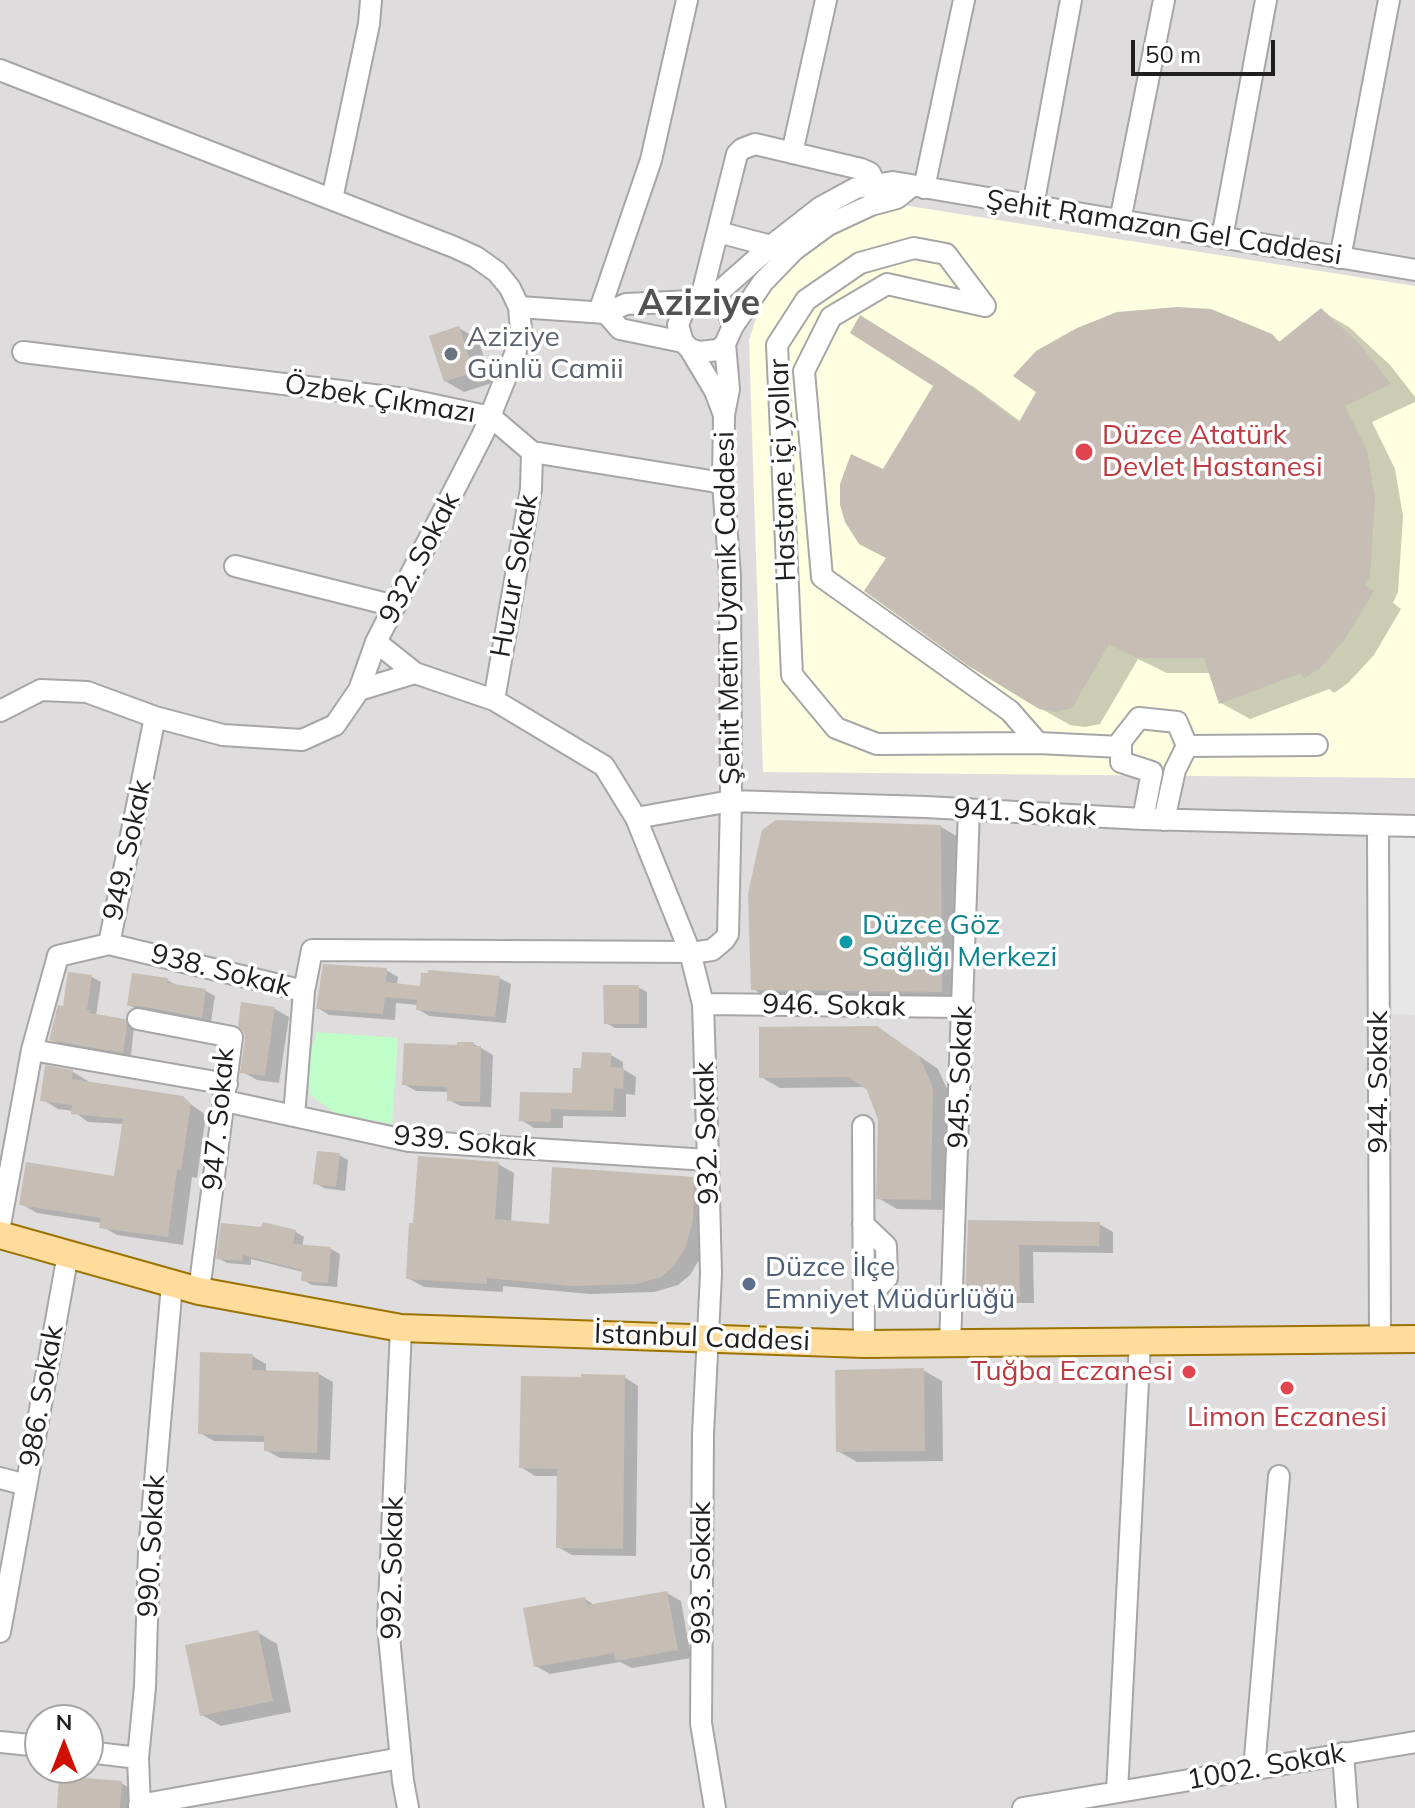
<!DOCTYPE html>
<html>
<head>
<meta charset="utf-8">
<style>
  body { margin:0 }
  #map { position:relative; width:1415px; height:1808px; overflow:hidden; background:#f1eee5; font-family:Mulish,sans-serif }
  canvas { display:block }
  .north { position:absolute; left:24px; top:1704px; width:80px; height:80px; box-sizing:border-box; background:#fff; border:2px solid #a5a5a5; border-radius:50%; rotate:0deg; font-size:22px; font-weight:700; line-height:32px; text-align:center; color:#1f1f1f }
  .north::after { content:''; display:block; margin:auto; width:28px; height:36px; background:#cf0f00; clip-path:polygon(50% 0,100% 100%,50% 72%,0 100%) }
  .scale { position:absolute; left:1131px; top:40px; width:144px; height:36px; box-sizing:border-box; border:4px solid #1f1f1f; border-top:0; padding-left:10px; font-size:24px; line-height:28px; white-space:nowrap; color:#1f1f1f; -webkit-text-stroke:6px #fff; paint-order:stroke }
</style>
</head>
<body>
<div id="map">
<canvas width="1415" height="1808"></canvas>
<div class="north">N</div>
<div class="scale">50 m</div>
</div>
<script>
const ctx = document.querySelector('canvas').getContext('2d');
ctx.lineJoin = 'round';
function fill(path, color) { ctx.fillStyle = color; ctx.fill(path, 'evenodd'); }
const shape = rows => new Path2D(rows.map(r => 'M' + r).join(''));
function stroke(path, color, width, dash) { ctx.strokeStyle = color; ctx.lineWidth = width; ctx.lineCap = dash ? 'butt' : 'round'; ctx.setLineDash(dash || []); ctx.stroke(path); }
function write(font, color, halo, rows, align = 'center') {
  ctx.font = font + ' Mulish,sans-serif'; ctx.lineWidth = 7; ctx.setLineDash([]); ctx.textBaseline = 'middle'; ctx.strokeStyle = halo; ctx.fillStyle = color; for (const [text, x, y, turn = 0] of rows) {
    ctx.save(); ctx.translate(x, y); ctx.rotate((+turn || 0) * Math.PI / 180); ctx.textAlign = isNaN(turn) ? turn : align; if (halo) ctx.strokeText(text, 0, 0); ctx.fillText(text, 0, 0); ctx.restore();
  }
}
fill(shape([
  [0,0,1415,0,1415,1808,0,1808],
  [40,1720,88,1720,88,1768,40,1768]
]), '#dedcdc');
fill(shape([
  [890,203,1415,286,1415,778,763,772,749,340,764,294,815,247]
]), '#fdffe0');
fill(shape([
  [317,1032,398,1038,392,1124,335,1113,310,1095,307,1064]
]), '#bffec8');
fill(shape([
  [1389,837,1415,838,1415,1015,1392,1014]
]), '#e7e7e7');
fill(shape([
  [1321,311,1349,327,1390,365,1415,397,1415,402,1372,422,1395,469,1403,516,1398,592,1393,603,1401,609,1374,655,1348,683,1334,693,1329,689,1250,719,1221,703,1211,673,1167,673,1138,659,1100,724,1085,727,1070,725,1040,708,889,558,883,472,935,385,888,335,974,387,1021,422,1271,336,1282,343],
  [459,328,478,339,492,383,464,392,445,381],
  [941,827,960,838,960,1002,772,1000,753,989],
  [386,970,398,977,397,985,422,988,499,978,511,984,506,1023,429,1016,418,1009,418,1005,396,1003,395,1020,329,1015,318,1008],
  [92,977,101,982,96,1016,125,1021,134,1026,131,1056,60,1044,51,1039],
  [167,980,176,985,206,991,215,996,211,1022,151,1010,138,1010,129,1005],
  [638,987,647,992,647,1028,615,1028,606,1023],
  [243,1004,275,1009,289,1017,279,1083,257,1080,243,1072,247,1039],
  [896,1040,938,1069,952,1100,949,1210,897,1209,878,1198,880,1120,866,1087,780,1088,761,1077],
  [474,1044,493,1055,491,1107,461,1106,449,1100,449,1092,416,1091,404,1084,458,1047],
  [611,1055,623,1062,623,1069,636,1077,635,1095,626,1094,626,1117,563,1116,563,1128,534,1128,521,1120,574,1095,583,1070],
  [73,1072,88,1081,88,1084,182,1098,206,1115,197,1178,192,1177,183,1245,117,1235,101,1226,102,1223,37,1213,21,1204,116,1178,124,1124,88,1122,73,1111,58,1109,43,1100],
  [339,1155,348,1160,345,1191,324,1188,315,1183],
  [498,1164,514,1173,511,1223,551,1226,694,1179,710,1189,702,1255,690,1275,678,1285,654,1292,590,1294,503,1286,503,1292,424,1287,408,1278],
  [970,1222,1099,1224,1113,1232,1113,1253,1033,1252,1034,1303,981,1303,967,1295],
  [264,1225,296,1232,304,1237,302,1247,331,1249,340,1254,337,1287,312,1285,303,1280,303,1272,251,1259,251,1265,227,1263,218,1258,263,1230],
  [252,1356,266,1364,266,1372,319,1374,333,1382,330,1460,280,1458,266,1450,266,1442,214,1441,200,1433],
  [923,1370,942,1381,943,1461,857,1462,838,1451],
  [624,1377,638,1386,636,1556,572,1555,558,1547,559,1476,535,1476,521,1467],
  [667,1593,681,1601,691,1658,632,1668,620,1662,550,1674,536,1666,585,1599,596,1606],
  [257,1632,277,1644,291,1712,221,1726,202,1715],
  [121,1783,135,1791,134,1808,59,1808]
]), '#0003');
fill(shape([
  [1177,307,1211,309,1272,334,1279,342,1321,308,1362,347,1391,384,1345,406,1367,451,1375,498,1370,575,1365,585,1374,591,1345,639,1320,668,1304,678,1301,673,1219,704,1204,658,1137,658,1109,644,1072,708,1055,712,1039,709,967,665,864,591,886,558,859,544,845,522,840,505,840,484,851,454,883,469,933,386,850,333,860,315,945,368,1019,422,1036,392,1013,376,1036,351,1077,328,1117,312],
  [459,326,474,372,444,382,429,336],
  [776,820,941,825,942,992,751,990,748,894,762,830],
  [323,964,387,968,386,982,420,986,421,973,428,973,428,970,500,976,495,1017,416,1010,417,1000,385,997,383,1014,316,1009],
  [68,972,92,975,87,1010,91,1010,90,1013,125,1019,127,1025,123,1053,49,1040,58,1005,63,1006],
  [132,973,168,978,167,983,206,989,202,1018,140,1006,127,1006],
  [603,985,639,985,639,1024,604,1024],
  [241,1002,275,1007,265,1076,240,1073,245,1039,244,1032,238,1026],
  [877,1026,919,1056,933,1087,931,1200,876,1199,878,1120,867,1090,849,1077,759,1078,759,1027],
  [457,1042,474,1042,474,1046,481,1046,480,1102,447,1101,447,1087,402,1085,404,1043,457,1045],
  [582,1052,611,1053,611,1067,624,1068,623,1089,614,1088,613,1111,551,1109,551,1122,519,1121,520,1092,572,1093,573,1068,581,1068],
  [45,1065,73,1070,72,1079,183,1096,191,1104,181,1170,177,1170,168,1237,99,1228,101,1218,19,1205,26,1162,114,1176,123,1119,71,1114,72,1105,40,1101],
  [317,1151,340,1153,336,1187,313,1184],
  [418,1156,499,1162,495,1219,549,1224,552,1167,694,1177,693,1220,686,1246,674,1266,661,1277,637,1284,573,1286,487,1278,487,1284,406,1279,409,1223,413,1223],
  [968,1220,1100,1222,1099,1246,1019,1245,1020,1296,965,1296],
  [263,1222,296,1230,293,1244,331,1247,328,1283,301,1281,302,1270,243,1255,242,1261,216,1259,221,1223,261,1227],
  [200,1352,253,1354,252,1370,319,1372,317,1453,264,1451,264,1436,198,1434],
  [924,1368,925,1451,836,1452,835,1370],
  [581,1374,625,1375,623,1549,556,1548,557,1469,519,1468,521,1376,581,1377],
  [667,1591,678,1650,616,1661,614,1653,534,1667,523,1608,585,1597,587,1605],
  [258,1630,273,1701,200,1716,185,1645],
  [59,1776,122,1781,120,1808,57,1808]
]), '#c6bdb4');
const minor = shape([
  [0,70,454,247,476,257,497,272,510,288,519,307,521,331,515,354,483,434,376,642,415,673,494,700,604,766,636,818,690,952,703,1004,708,1160,711,1274,703,1434,701,1723,715,1808],
  [792,153,826,0],
  [924,188,964,0],
  [332,199,369,24,371,0],
  [1033,206,1071,0],
  [1120,221,1164,0],
  [718,232,771,246],
  [1222,238,1266,0],
  [1340,258,1389,0],
  [701,298,737,154,742,149,755,144,861,169,870,173,875,184],
  [711,299,771,246,821,207,856,188,893,182,1415,270],
  [985,306,946,254,914,248,860,263,806,300,777,345,792,675,836,728,877,744,1038,743],
  [985,306,887,284,831,317,804,371,822,577,1010,711,1038,743,1121,747],
  [519,307,606,313,626,304,692,301],
  [599,312,651,160,687,0],
  [606,313,620,329,683,342],
  [733,326,727,309,711,299,692,301,685,307,678,325,683,342,690,349,699,352,718,350,725,344,733,326,763,282,794,250,828,225,871,205,897,198,912,186],
  [690,349,715,391,724,415],
  [23,352,406,399,491,417,532,452,723,483],
  [235,566,395,606],
  [359,690,376,642],
  [494,700,531,489,532,452],
  [0,711,41,690,87,692,155,717,223,735,302,740,335,725,359,690,415,673],
  [1187,746,1317,745],
  [636,818,731,801,926,807,1143,819,1415,826],
  [1143,819,1152,772,1121,762,1121,741,1139,718,1177,722,1187,746,1175,770,1164,820],
  [1378,825,1380,1339],
  [109,944,304,991,294,1116],
  [304,991,312,950,698,952,712,950,724,940,728,934,731,801,730,576,723,483,724,415,729,389,725,344],
  [703,1004,964,1007],
  [138,1019,232,1037,199,1291],
  [32,1050,227,1084],
  [225,1101,409,1141,708,1160],
  [863,1126,864,1344],
  [863,1224,886,1246,887,1278,864,1301],
  [0,1225,32,1050,58,956,109,944,155,717],
  [401,1328,388,1626,403,1781,408,1808],
  [950,1344,969,809],
  [0,1478,26,1485],
  [0,1632,68,1254],
  [0,1742,40,1746],
  [88,1752,138,1758],
  [1343,1753,1347,1808],
  [1254,1769,1279,1476],
  [1117,1792,1140,1342],
  [139,1805,401,1758],
  [140,1808,138,1758,145,1687,149,1551,172,1284],
  [1023,1808,1415,1742]
]);
const major = shape([
  [0,1235,199,1291,401,1328,864,1344,1415,1339]
]);
stroke(minor, '#a6a6a6', 24);
stroke(major, '#9b7300', 30);
stroke(minor, '#fff', 20);
stroke(major, '#ffdc9c', 26);
for (const [x, y, r, color] of [
  [451,354,8,"#6b7280"],
  [1084,452,10,"#e0444e"],
  [846,942,8,"#0f9aa8"],
  [749,1284,8,"#5c6f8a"],
  [1189,1372,8,"#e0444e"],
  [1287,1388,8,"#e0444e"]
]) { const dot = new Path2D(); dot.arc(x, y, r, 0, 2 * Math.PI); ctx.fillStyle = color; ctx.fill(dot); stroke(dot, '#fff', 3); }
write('28px', '#1f1f1f', '#fff', [
  ["Şehit Ramazan Gel Caddesi",1164,228,9],
  ["Özbek Çıkmazı",380,399,9],
  ["Hastane içi yollar",783,470,-92],
  ["932. Sokak",420,558,-63],
  ["Huzur Sokak",515,576,-80],
  ["Şehit Metin Uyanık Caddesi",728,608,-91],
  ["941. Sokak",1025,813,3],
  ["949. Sokak",128,850,-78],
  ["938. Sokak",221,971,14],
  ["946. Sokak",834,1006,1],
  ["945. Sokak",961,1077,-88],
  ["944. Sokak",1379,1082,-90],
  ["947. Sokak",219,1119,-85],
  ["932. Sokak",707,1133,-92],
  ["939. Sokak",465,1142,5],
  ["İstanbul Caddesi",702,1338,2],
  ["986. Sokak",42,1396,-80],
  ["990. Sokak",152,1546,-87],
  ["992. Sokak",393,1568,-89],
  ["993. Sokak",702,1573,-90],
  ["1002. Sokak",1266,1767,-10]
]);
write('28px', '#5b616d', '#fff', [
  ["Aziziye",467,338],
  ["Günlü Camii",467,370]
], 'left');
write('28px', '#be3a42', '#fff', [
  ["Düzce Atatürk",1102,436],
  ["Devlet Hastanesi",1102,468],
  ["Tuğba Eczanesi",1173,1372,"right"],
  ["Limon Eczanesi",1287,1418,"center"]
], 'left');
write('28px', '#0d838f', '#fff', [
  ["Düzce Göz",862,926],
  ["Sağlığı Merkezi",862,958]
], 'left');
write('28px', '#4e5e75', '#fff', [
  ["Düzce İlçe",765,1268],
  ["Emniyet Müdürlüğü",765,1300]
], 'left');
write('bold 36px', '#525252', '#fff', [
  ["Aziziye",699,304]
]);
</script>
</body>
</html>
